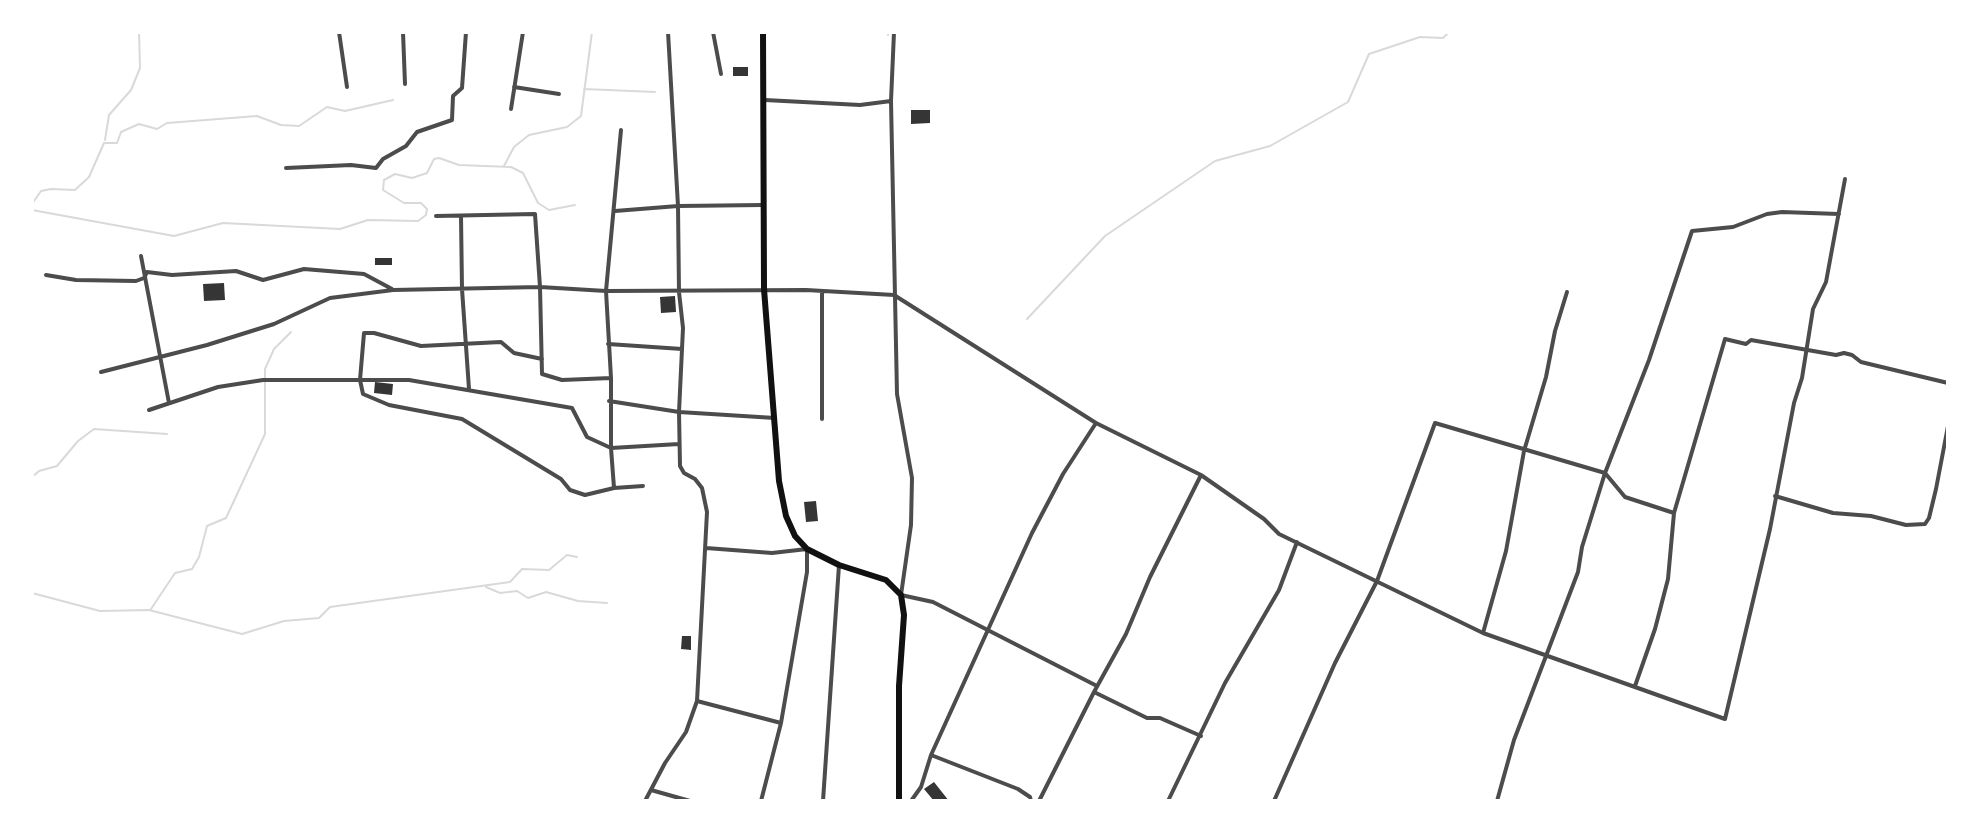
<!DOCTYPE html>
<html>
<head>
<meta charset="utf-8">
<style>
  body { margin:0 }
  #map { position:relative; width:1980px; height:833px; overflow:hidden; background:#fff; font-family:Literata,serif }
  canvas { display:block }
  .frame { position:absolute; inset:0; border:34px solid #fff; pointer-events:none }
</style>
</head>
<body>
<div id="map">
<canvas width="1980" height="833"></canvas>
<div class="frame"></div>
</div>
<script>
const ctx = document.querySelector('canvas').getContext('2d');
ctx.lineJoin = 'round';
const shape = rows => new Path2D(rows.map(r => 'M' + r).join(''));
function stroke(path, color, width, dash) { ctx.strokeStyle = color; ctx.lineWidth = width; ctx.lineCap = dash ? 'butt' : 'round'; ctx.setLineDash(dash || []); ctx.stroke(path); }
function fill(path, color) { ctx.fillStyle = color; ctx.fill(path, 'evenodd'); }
stroke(shape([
  [888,35,889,32],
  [584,89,655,92],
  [105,140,109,115,131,90,140,68,139,32],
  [504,166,514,147,529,135,567,127,581,116,592,32],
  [32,204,41,191,51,189,75,190,89,177,104,143,117,143,121,132,139,124,157,129,167,123,257,116,281,125,299,126,327,107,345,111,393,100],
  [32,210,174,236,223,223,340,229,368,220,418,221,426,215,427,209,421,203,404,203,383,190,384,180,395,174,412,178,427,173,434,159,439,158,459,165,511,167,523,173,538,203,549,210,575,205],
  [1027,319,1105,236,1215,161,1270,146,1348,102,1369,54,1420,37,1443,38,1449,32],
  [32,477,39,471,57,466,78,441,94,429,167,434],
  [486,587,500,593,517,591,528,598,546,592,578,601,607,603],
  [32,593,100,611,149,610,242,634,284,621,319,618,330,607,510,582,522,569,549,570,567,555,577,557],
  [151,609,175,573,192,569,199,557,207,526,226,518,265,434,265,369,274,349,291,332]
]), '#d9d9d9', 2);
fill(shape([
  [733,67,748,67,748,76,733,76],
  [911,110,930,110,930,123,911,124],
  [375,258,392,258,392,265,375,265],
  [224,283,225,300,204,301,203,284],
  [675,296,676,312,661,313,660,297],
  [375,382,393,384,392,395,374,393],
  [816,501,818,521,806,522,804,502],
  [682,636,691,636,691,650,681,649],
  [934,782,949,801,934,801,924,789]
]), '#353535');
stroke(shape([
  [339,32,347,87],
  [403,32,405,84],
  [713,32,721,74],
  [894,32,891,101,897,394,912,478,911,525,901,595,933,602,1097,686],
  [514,87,559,94],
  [765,100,860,105,891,101],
  [511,109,523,32],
  [621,130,606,291,611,378,611,448,614,488,643,486],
  [286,168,351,165,376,168,383,159,406,146,417,132,452,120,453,96,462,88,466,32],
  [615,211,678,206,763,205],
  [436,216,535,214,540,287,542,374,562,380,611,378],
  [461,216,462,289,469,389],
  [141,256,169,403],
  [46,275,76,280,136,281,144,278,147,272,172,275,236,271,263,280,304,269,364,274,392,289],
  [822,291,822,419],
  [608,344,682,349],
  [542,359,514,353,501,342,421,346,374,333,364,333,360,380,363,394,389,405,462,419,561,479,570,490,585,495,614,488],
  [101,372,207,345,274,324,330,298,393,290,540,287,606,291,806,290,894,295,1096,423,1201,475,1264,519,1279,534,1483,633,1725,719,1770,529,1794,403,1802,378,1813,309,1826,282,1845,179],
  [609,401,679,412,775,418],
  [149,410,218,387,263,380,409,380,572,408,587,437,611,448,679,444],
  [1775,496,1833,513,1871,516,1906,525,1925,524,1929,518,1936,489,1948,426],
  [706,548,772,553,807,549,807,572,781,723,761,801],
  [1483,633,1506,551,1524,451,1546,377,1555,331,1567,292],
  [1635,686,1655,629,1668,579,1674,513],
  [1094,692,1147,718,1160,718,1201,736],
  [697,701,781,723],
  [931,755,1032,533,1063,474,1096,423],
  [651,790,690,801],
  [645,801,665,763,686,732,697,701,707,512,702,488,695,479,684,473,680,466,679,412,683,328,679,292,678,206,668,32],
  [823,801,839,565],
  [911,801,921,787,931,755,1018,789,1030,797,1031,801],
  [1039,801,1094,692,1126,634,1150,577,1201,475],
  [1168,801,1225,683,1279,590,1297,542],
  [1274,801,1335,663,1377,581,1435,423,1605,473,1625,497,1674,513,1725,339,1746,344,1751,340,1836,355,1844,353,1852,355,1861,362,1948,383],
  [1497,801,1514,740,1578,572,1582,547,1605,473,1649,360,1692,231,1733,227,1767,214,1782,212,1839,214]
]), '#4c4c4c', 4);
stroke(shape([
  [763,32,764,289,779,481,786,516,795,536,807,549,839,565,886,580,901,595,904,615,899,686,899,801]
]), '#111', 6);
</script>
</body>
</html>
